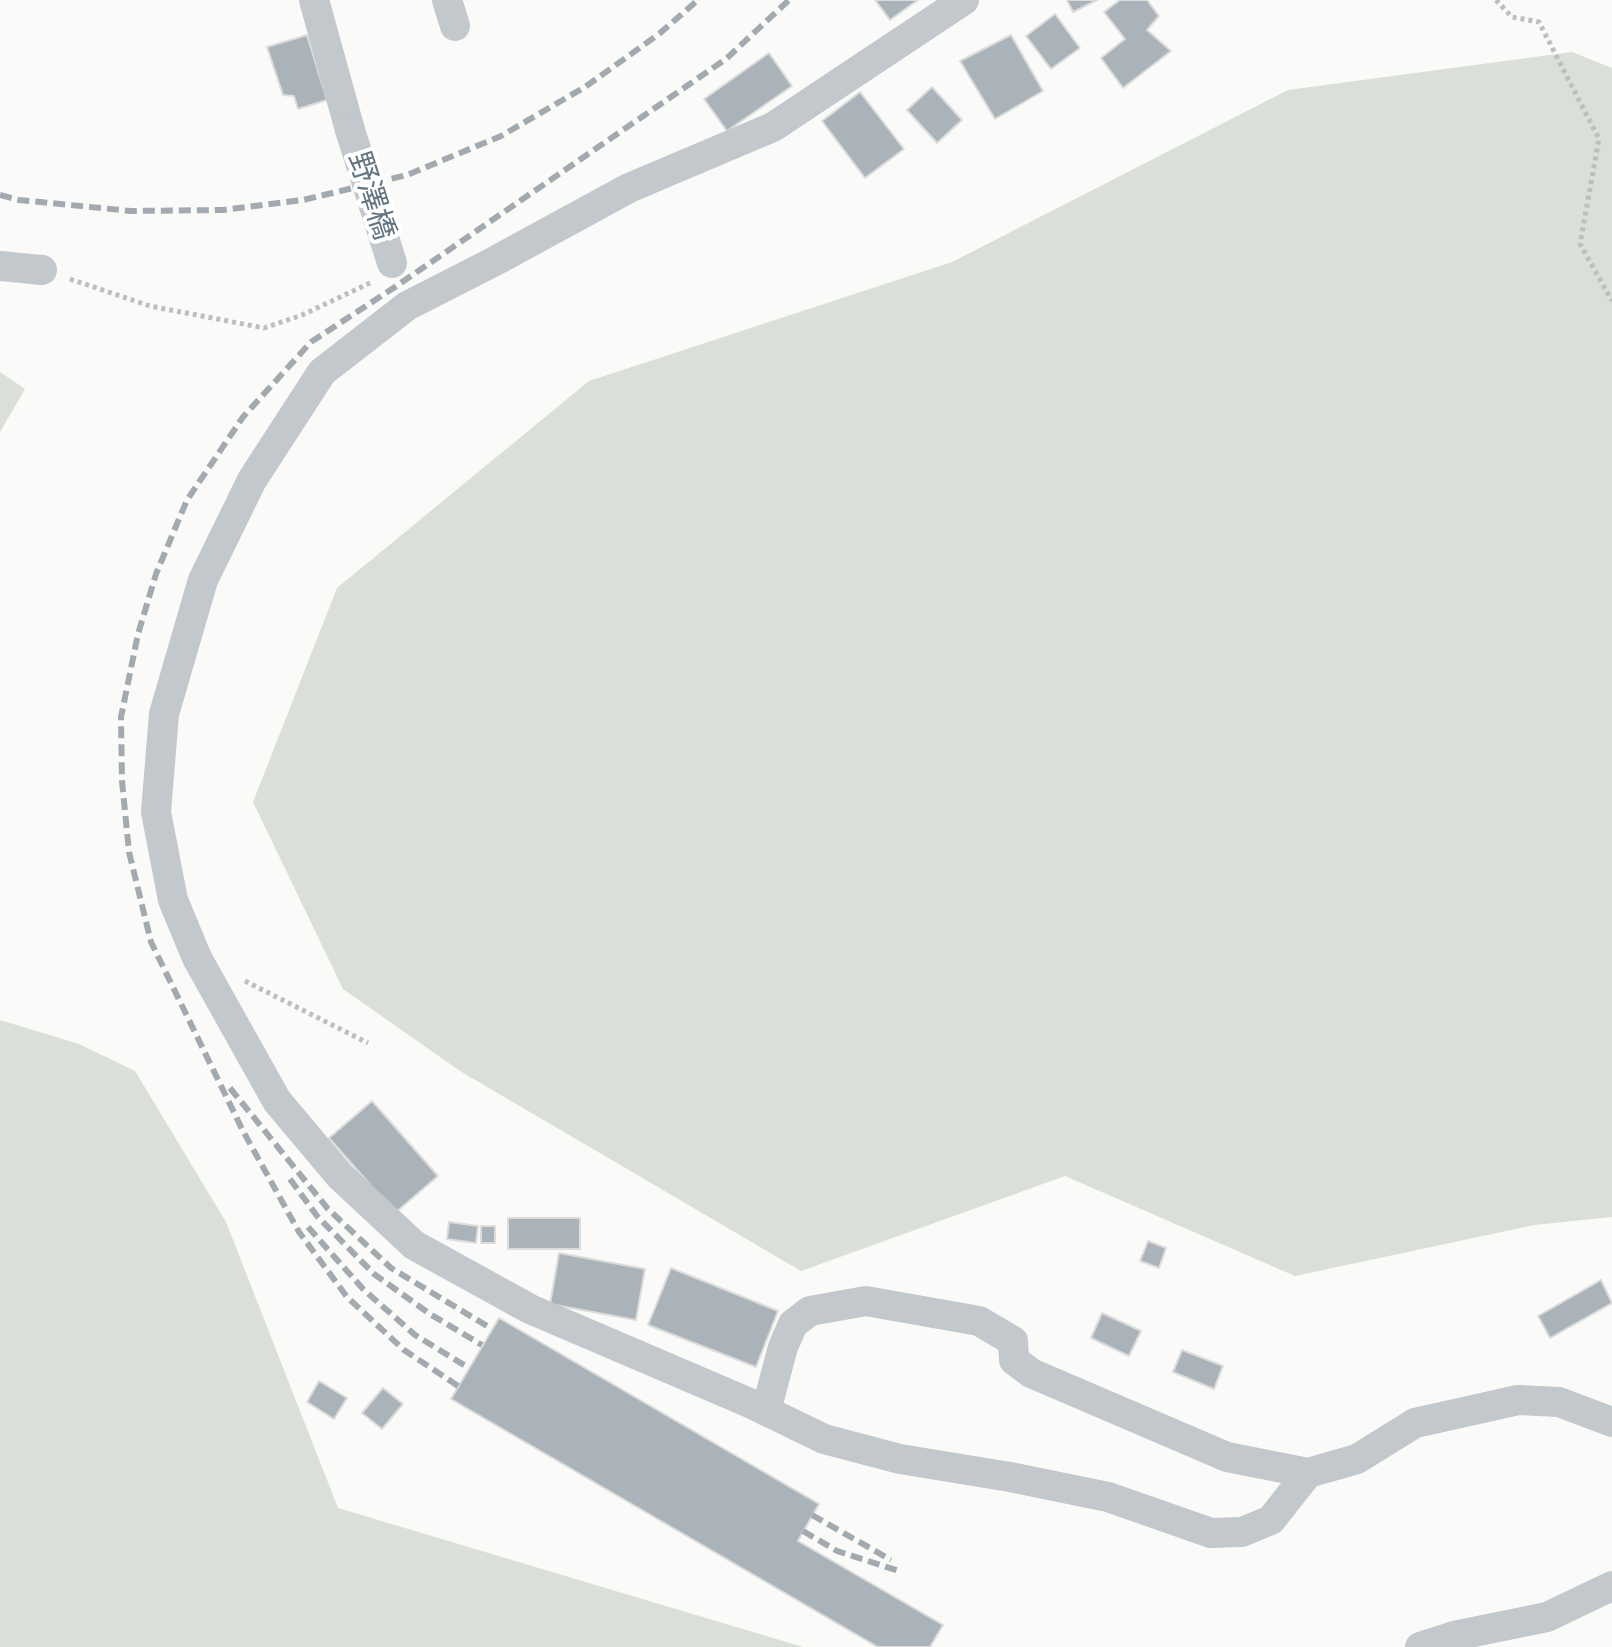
<!DOCTYPE html>
<html>
<head>
<meta charset="utf-8">
<style>
  body { margin:0 }
  canvas { display:block; background:#fafaf8 }
</style>
</head>
<body>
<canvas width="1612" height="1647"></canvas>
<script>
const ctx = document.querySelector('canvas').getContext('2d');
ctx.lineJoin = 'round';
function fill(path, color) { ctx.fillStyle = color; ctx.fill(path, 'evenodd'); }
const shape = rows => new Path2D(rows.map(r => 'M' + r).join(''));
function stroke(path, color, width, dash) { ctx.strokeStyle = color; ctx.lineWidth = width; ctx.lineCap = dash ? 'butt' : 'round'; ctx.setLineDash(dash || []); ctx.stroke(path); }
function write(font, color, halo, rows, align = 'center') {
  ctx.font = font + ' Cabin,"Noto Sans JP",sans-serif'; ctx.lineWidth = 8; ctx.setLineDash([]); ctx.textBaseline = 'middle'; ctx.strokeStyle = halo; ctx.fillStyle = color; for (const [text, x, y, turn = 0] of rows) {
    ctx.save(); ctx.translate(x, y); ctx.rotate((+turn || 0) * Math.PI / 180); ctx.textAlign = isNaN(turn) ? turn : align; if (halo) ctx.strokeText(text, 0, 0); ctx.fillText(text, 0, 0); ctx.restore();
  }
}
fill(shape([
  [1572,52,1612,68,1612,1217,1534,1225,1295,1276,1065,1176,801,1271,460,1071,343,989,253,802,337,588,589,381,952,262,1288,90],
  [0,372,25,389,0,432],
  [0,1020,79,1044,135,1071,226,1222,338,1508,803,1647,0,1647]
]), '#dadfd7');
const building = shape([
  [875,0,918,0,890,20,875,0],
  [1067,0,1097,0,1073,12,1067,0],
  [1120,0,1147,0,1159,16,1147,30,1171,51,1123,88,1101,58,1125,39,1104,12,1120,0],
  [1055,14,1080,48,1051,69,1026,36,1055,14],
  [307,35,327,100,298,109,294,96,283,95,267,47,307,35],
  [1011,35,1043,91,995,119,960,61,1011,35],
  [769,53,792,86,727,131,704,99,769,53],
  [932,87,962,120,937,143,907,110,932,87],
  [860,92,904,149,865,178,822,121,860,92],
  [372,1101,438,1176,395,1213,329,1138,372,1101],
  [508,1218,580,1218,580,1249,508,1249,508,1218],
  [449,1222,478,1226,476,1243,447,1239,449,1222],
  [481,1226,495,1226,495,1243,481,1243,481,1226],
  [1148,1241,1166,1248,1159,1268,1140,1261,1148,1241],
  [559,1253,645,1269,636,1320,550,1304,559,1253],
  [671,1268,778,1311,756,1367,648,1325,671,1268],
  [1601,1280,1612,1303,1550,1338,1538,1316,1601,1280],
  [1102,1313,1141,1331,1129,1356,1091,1338,1102,1313],
  [499,1318,819,1504,798,1541,943,1625,930,1647,878,1647,451,1399,499,1318],
  [1182,1350,1223,1366,1214,1389,1173,1372,1182,1350],
  [319,1381,347,1398,334,1419,307,1402,319,1381],
  [383,1388,403,1404,382,1429,362,1413,383,1388]
]);
fill(building, '#aab3b9');
stroke(building, '#dcdcda', 2);
stroke(shape([
  [1496,0,1512,17,1539,22,1599,139,1580,244,1612,301],
  [70,279,150,306,264,328,302,315,372,282],
  [245,981,368,1043]
]), '#bbbfc2', 5, [4, 4]);
stroke(shape([
  [314,0,350,130],
  [447,0,455,26],
  [964,0,773,127,629,188,495,261,407,306,322,372,252,480,203,580,164,714,156,812,173,900,197,958,277,1101,340,1176,414,1245,530,1309,752,1404,824,1439,900,1459,1010,1477,1108,1497,1211,1533,1242,1532,1271,1520,1308,1473,1357,1459,1415,1423,1518,1400,1559,1402,1612,1422],
  [0,266,42,270],
  [766,1411,783,1347,793,1324,810,1311,866,1301,979,1321,1013,1341,1014,1360,1031,1373,1227,1457,1308,1473],
  [1420,1647,1454,1636,1547,1617,1612,1586]
]), '#c3c8cc', 30);
stroke(shape([
  [0,195,19,200,131,211,223,210,303,200,407,175,501,136,585,87,659,34,698,0],
  [230,1088,328,1209,391,1268,492,1329],
  [290,1179,317,1216,374,1274,430,1314,482,1345],
  [308,1227,363,1289,415,1335,469,1368],
  [458,1386,404,1350,347,1297,299,1232,243,1131,151,942,129,852,122,781,121,717,138,634,156,574,187,500,243,417,311,342,398,285,726,59,789,0],
  [812,1515,891,1560],
  [803,1531,837,1551,899,1571]
]), '#a2aab0', 6, [12, 6]);
stroke(shape([
  [350,130,392,263]
]), '#c3c8cc', 30);
write('30px', '#657683', '#fff', [
  ["野澤橋",371,196,72]
]);
</script>
</body>
</html>
